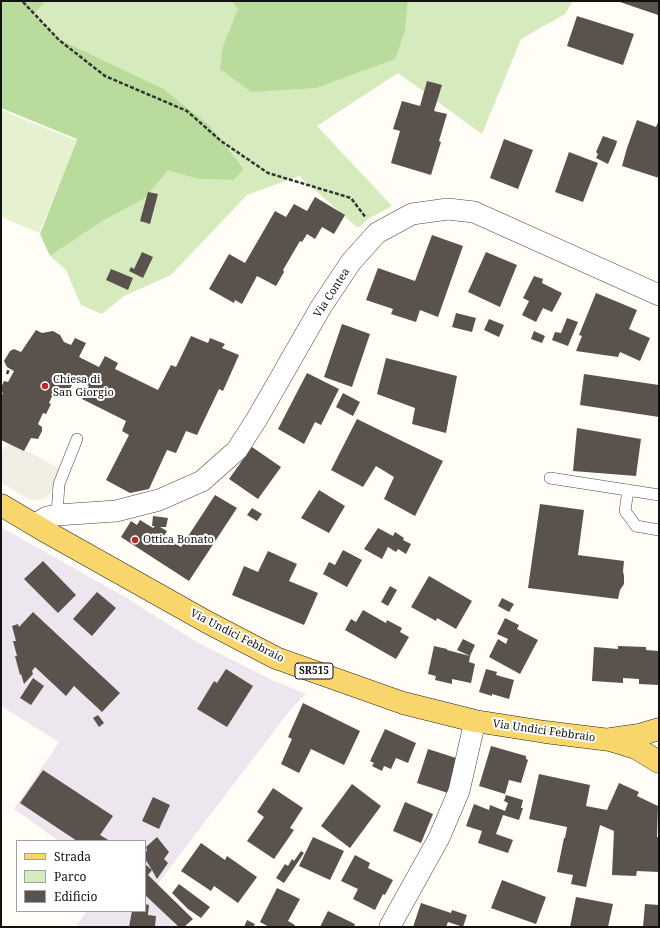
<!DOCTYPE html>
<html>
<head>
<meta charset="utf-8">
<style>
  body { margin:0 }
  #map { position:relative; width:660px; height:928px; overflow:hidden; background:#fffdf5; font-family:"Noto Serif",serif }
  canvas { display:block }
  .frame { position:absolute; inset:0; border:2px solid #111; pointer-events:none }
  .legend { position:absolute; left:16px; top:840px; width:130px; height:72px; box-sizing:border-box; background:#fff; border:1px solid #a0a0a0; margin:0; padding:5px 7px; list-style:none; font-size:12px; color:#111 }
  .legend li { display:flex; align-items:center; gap:8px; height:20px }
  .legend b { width:20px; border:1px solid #a0a0a0 }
</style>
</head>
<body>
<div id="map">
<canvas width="660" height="928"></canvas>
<div class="frame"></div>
<ul class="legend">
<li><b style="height:5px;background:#f9d66b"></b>Strada</li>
<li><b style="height:11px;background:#d5ebbd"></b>Parco</li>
<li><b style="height:11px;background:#5a524d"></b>Edificio</li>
</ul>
</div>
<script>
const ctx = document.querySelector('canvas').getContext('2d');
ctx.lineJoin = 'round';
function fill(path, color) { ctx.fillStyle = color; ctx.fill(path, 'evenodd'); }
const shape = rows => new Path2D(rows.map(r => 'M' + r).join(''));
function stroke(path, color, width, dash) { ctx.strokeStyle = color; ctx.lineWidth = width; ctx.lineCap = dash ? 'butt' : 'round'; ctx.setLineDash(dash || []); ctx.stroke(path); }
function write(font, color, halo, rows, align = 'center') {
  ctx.font = font + ' "Noto Serif",serif'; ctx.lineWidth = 4; ctx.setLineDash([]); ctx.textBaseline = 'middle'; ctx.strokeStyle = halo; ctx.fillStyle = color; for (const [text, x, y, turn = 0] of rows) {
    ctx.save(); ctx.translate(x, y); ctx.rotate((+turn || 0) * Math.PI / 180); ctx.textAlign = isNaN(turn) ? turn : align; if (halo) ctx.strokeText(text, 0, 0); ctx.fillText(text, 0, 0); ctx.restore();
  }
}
fill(shape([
  [1,527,125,597,195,641,272,680,306,694,290,710,156,886,187,927,75,927,87,911,145,911,145,841,59,841,14,809,59,742,1,706]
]), '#eee6ef');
fill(shape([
  [46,1,232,1,239,9,223,46,405,31,408,1,573,1,565,14,521,39,482,134,398,73,317,126,392,206,368,219,358,228,299,176,247,195,171,275,124,296,102,314,81,305,66,270,50,256,104,220,144,199,168,169,198,179,234,180,244,169,209,125,164,89,61,40,33,15]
]), '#d5ebbd');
fill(shape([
  [1,1,46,1,33,15,61,40,164,89,209,125,244,169,234,180,198,179,168,170,144,199,104,220,50,256,40,234,77,139,1,108],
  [232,1,408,1,405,31,395,59,316,88,251,92,220,69,223,46,238,9]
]), '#b9dc9c');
fill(shape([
  [1,110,77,141,39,233,1,217]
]), '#e6f2cf');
fill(shape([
  [9,444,35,455,61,470,50,494,45,498,38,500,29,499,1,483,1,450,6,447]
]), '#f1ede2');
fill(shape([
  [617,1,659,1,659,13,658,15],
  [577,16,634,34,623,65,567,46],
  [427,81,442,85,434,111,447,114,439,141,441,142,431,175,391,163,400,131,393,129,402,101,420,106],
  [637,120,656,127,659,120,659,178,622,166,627,148],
  [603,136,617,141,616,145,608,164,596,158,598,154,596,152],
  [504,139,533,150,518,189,490,178],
  [569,152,598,163,583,202,555,192],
  [148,192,158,194,150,224,140,221],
  [315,197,345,215,334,234,322,227,315,239,307,234,302,242,300,241,283,270,284,272,276,286,257,276,242,304,235,300,234,303,209,289,229,254,245,263,275,211,286,217,294,204,307,211],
  [432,235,463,246,438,317,420,310,416,322,391,314,393,309,366,300,378,268,415,281],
  [142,252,153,257,143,278,129,271,131,267,134,269],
  [486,252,517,265,500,307,468,292],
  [111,269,133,278,128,290,106,280],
  [534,276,543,279,542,283,562,293,552,312,543,308,536,322,522,315,529,301,523,298],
  [596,293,637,310,629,329,650,338,640,361,620,352,618,357,576,351,582,336,579,335],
  [456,313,476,318,472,332,452,327],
  [567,318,578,322,568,346,552,340,555,332,561,333],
  [489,319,504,325,499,337,484,330],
  [342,324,370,334,352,387,324,377],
  [36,330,42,333,53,331,60,335,64,342,71,345,75,338,86,343,79,357,99,367,105,356,118,363,115,369,158,390,171,365,176,367,191,336,208,343,210,338,225,344,222,348,239,355,223,391,219,389,197,435,186,431,176,453,167,450,149,489,130,493,106,480,129,435,122,431,126,421,82,399,89,386,69,376,72,385,68,392,62,396,54,392,49,403,51,404,46,414,43,413,38,424,42,427,42,431,38,439,31,438,24,451,1,440,1,397,3,393,1,392,1,388,4,381,8,382,14,371,7,367,4,361,10,351,14,349,21,352],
  [534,331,545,336,542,343,531,339],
  [386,358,457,376,446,433,412,424,415,408,377,394],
  [307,373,339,389,321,425,315,422,304,444,278,429],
  [584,374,659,385,659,417,580,405],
  [343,393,360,402,353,416,336,407],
  [357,419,443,461,415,516,384,499,394,477,376,466,363,487,331,470],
  [577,428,641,439,636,476,573,471],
  [252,447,281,467,258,499,229,479],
  [319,490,345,506,329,533,301,518],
  [215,495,237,508,189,581,121,537,131,521,137,525,140,520,153,528,155,526,152,526,153,516,168,518,166,527,160,527,167,531,164,536,181,547],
  [540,504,584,510,578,555,624,561,623,571,624,576,624,584,620,590,618,599,528,588],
  [252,508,262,514,257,521,247,515],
  [378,528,393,536,395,532,404,538,403,540,411,544,406,554,398,549,396,552,388,547,382,559,364,549],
  [343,550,362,560,347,587,323,574,329,562,335,565],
  [268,551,297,564,289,581,318,593,304,625,232,595,244,566,258,572],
  [43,561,76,595,58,613,24,579],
  [429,576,472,601,456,629,437,618,436,621,411,607],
  [390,586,397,590,388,606,381,602],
  [97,592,116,608,92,636,73,619],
  [502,598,514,604,509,612,498,606],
  [363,610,386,623,387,620,402,628,400,632,409,637,396,659,345,630,351,619,356,622],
  [33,612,120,693,102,712,74,686,66,696,35,667,32,671,33,674,24,684,21,674,20,675,15,656,17,656,13,641,16,641,12,626,18,624,19,627],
  [505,618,519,625,517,629,538,640,520,674,489,657,498,639,506,644,508,639,497,634],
  [463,639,475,645,470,656,457,650],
  [434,646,447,649,447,650,470,656,469,662,475,664,471,683,452,679,452,684,435,680,436,676,428,674],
  [618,646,646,647,646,650,659,651,659,685,639,684,639,679,623,678,623,683,592,681,594,647,618,649],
  [226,669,253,686,227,727,197,709,214,681,217,683],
  [486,669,497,672,496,675,514,680,509,699,492,694,492,696,479,692],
  [33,678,44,686,31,705,20,698],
  [303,703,360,731,344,765,311,749,299,773,281,764,292,739,288,737],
  [98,715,104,723,99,727,93,718],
  [385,729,416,743,408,763,396,758,391,769,384,766,382,771,372,766,374,763,370,761],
  [491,746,526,756,526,759,528,760,521,783,509,780,505,794,479,786],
  [428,749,459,759,448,793,417,783],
  [43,770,113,816,100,835,110,841,77,841,20,803],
  [539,774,590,785,586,806,607,810,619,783,639,792,637,796,658,806,657,837,659,837,659,872,637,871,636,876,612,875,614,831,600,825,586,887,571,884,573,875,557,872,564,838,565,838,567,827,529,819],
  [352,784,381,806,350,848,321,826],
  [273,788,303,808,290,828,294,830,274,859,247,841,264,817,257,812],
  [506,795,523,800,521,808,523,808,519,820,503,815,496,834,513,840,508,853,478,843,482,831,466,826,474,804,489,810,490,805,505,811,508,803,504,801],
  [153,797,170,805,159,829,142,821],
  [405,802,433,814,421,843,393,831],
  [157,837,169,852,164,859,168,863,157,879,152,870,148,875,193,919,184,927,179,927,145,895,145,864,152,870,145,859,145,852,147,851,146,847],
  [313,837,344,851,330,880,299,866],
  [201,843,225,860,227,856,257,877,238,903,214,886,211,891,181,871],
  [301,851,304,853,284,883,276,878,285,864,288,866,292,859,294,861],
  [355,855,370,863,368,868,393,880,385,895,383,894,375,910,353,899,358,889,341,881],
  [502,880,546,897,536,924,491,908],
  [179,884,210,907,201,918,188,909,172,893],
  [277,888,300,899,288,921,295,925,294,927,269,927,260,922],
  [576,897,613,904,608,927,570,927],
  [421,903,451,913,452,910,467,915,463,927,448,922,446,927,413,927],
  [145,904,149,905,148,915,156,916,155,927,129,927,132,911,145,911],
  [645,904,659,905,659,927,643,927],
  [328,911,355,924,354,927,320,927],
  [247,920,255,924,253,927,244,927]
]), '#5a524d');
const service = shape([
  [550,478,659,495],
  [628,490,625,511,636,526,659,530],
  [57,515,59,484,77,439]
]);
const minor = shape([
  [36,525,40,521,47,517,57,515,116,511,159,500,202,481,237,450,258,417,321,307,351,262,377,233,412,214,448,209,474,212,659,295],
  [390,926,439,838,459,791,475,721]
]);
const primary = shape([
  [1,505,45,531,207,622,276,658,403,703,475,721,545,732,610,740,636,748,659,762],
  [611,739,639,735,659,729]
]);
stroke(service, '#444', 12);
stroke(minor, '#444', 22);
stroke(primary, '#222', 23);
stroke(shape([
  [23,2,59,40,105,76,187,111,221,141,268,173,351,198,366,218],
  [7,374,9,369]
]), '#333', 2.5, [4, 2]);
stroke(service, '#fff', 11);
stroke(minor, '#fff', 21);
stroke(primary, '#f9d66b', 22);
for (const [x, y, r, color] of [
  [45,386,4,"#c4262e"],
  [135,540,4,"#c4262e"]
]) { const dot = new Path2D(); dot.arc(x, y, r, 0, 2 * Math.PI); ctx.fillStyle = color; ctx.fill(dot); stroke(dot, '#fff', 1.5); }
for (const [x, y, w] of [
  [314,671,38]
]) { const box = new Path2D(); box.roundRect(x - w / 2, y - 8, w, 16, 3); ctx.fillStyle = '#fff'; ctx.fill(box); stroke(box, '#111', 1); }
write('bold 10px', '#111', null, [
  ["SR515",314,671]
]);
write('11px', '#111', '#fff', [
  ["Via Contea",332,293,-57],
  ["Via Undici Febbraio",237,636,27],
  ["Via Undici Febbraio",544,731,8]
]);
write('11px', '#111', '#fff', [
  ["Chiesa di",53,380],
  ["San Giorgio",53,393],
  ["Ottica Bonato",143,540]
], 'left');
</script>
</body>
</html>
